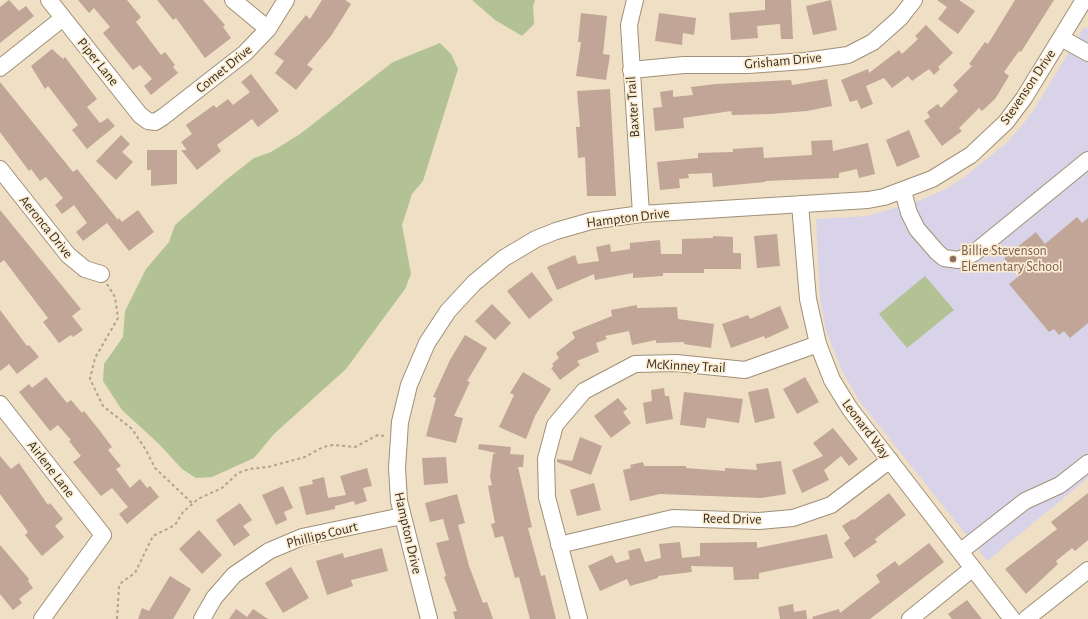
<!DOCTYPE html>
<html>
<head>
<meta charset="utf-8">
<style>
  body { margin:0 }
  canvas { display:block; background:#efdfc4 }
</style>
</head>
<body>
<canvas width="1088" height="619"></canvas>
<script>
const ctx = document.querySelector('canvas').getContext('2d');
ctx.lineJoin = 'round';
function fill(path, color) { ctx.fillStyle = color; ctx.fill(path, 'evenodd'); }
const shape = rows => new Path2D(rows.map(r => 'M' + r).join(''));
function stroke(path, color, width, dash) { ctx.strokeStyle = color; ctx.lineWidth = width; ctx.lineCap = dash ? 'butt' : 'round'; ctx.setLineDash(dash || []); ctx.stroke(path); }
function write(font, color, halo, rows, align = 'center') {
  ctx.font = font + ' "Alegreya Sans",sans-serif'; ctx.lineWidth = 3.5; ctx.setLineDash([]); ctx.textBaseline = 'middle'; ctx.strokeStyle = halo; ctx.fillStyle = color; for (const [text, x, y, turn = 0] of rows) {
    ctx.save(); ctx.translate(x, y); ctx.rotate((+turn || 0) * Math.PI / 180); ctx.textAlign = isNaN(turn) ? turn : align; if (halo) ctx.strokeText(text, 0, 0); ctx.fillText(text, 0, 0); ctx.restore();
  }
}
fill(shape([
  [1084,27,1088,29,1088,478,987,561,861,403,842,371,826,330,820,299,816,219,867,216,885,211,918,201,944,190,963,178,1004,145,1021,127,1035,108]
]), '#d9d3e9');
fill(shape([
  [472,0,535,0,533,6,534,24,522,36,495,20],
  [440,43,451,54,458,69,423,181,412,194,402,225,411,274,405,289,346,369,274,434,254,458,212,477,196,478,182,469,159,444,122,410,103,381,104,364,123,337,125,311,146,269,169,242,175,225,226,180,254,158,271,152,300,134,393,62],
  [925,276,954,310,907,348,879,314]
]), '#b2c295');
fill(shape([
  [9,0,19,11,26,6,34,16,0,43,0,7],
  [78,0,127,0,141,17,136,22,161,55,165,52,175,65,173,67,178,73,151,95,144,86,152,79,140,65,133,70,103,33,110,27,94,8,89,13],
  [157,0,203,0,225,25,223,27,231,38,205,58,176,18,173,20],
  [322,0,345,0,351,4,331,36,307,65,313,69,296,90,275,73,284,61,274,54,306,15,310,19],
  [765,0,791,0,793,39,781,39,780,24,757,26,758,38,731,40,729,13,765,10],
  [831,0,837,30,813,35,806,6],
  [937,0,959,0,975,11,958,34,938,19,947,7],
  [1015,0,1054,0,1021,52,1019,51,1004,72,1009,76,995,99,982,111,979,108,959,128,962,131,942,146,924,121,930,117,927,112,938,104,941,108,958,91,953,85,972,66,969,64,985,42,988,44],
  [581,13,607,16,603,54,610,55,606,80,576,76,581,42,578,42],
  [659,13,696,18,694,35,683,33,682,45,655,41],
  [926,25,953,53,938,67,940,69,934,75,929,69,912,81,908,76,892,88,884,78,866,86,873,104,861,109,857,100,850,102,841,80,868,69,869,73,899,50,902,54,918,39,915,36],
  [52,49,63,59,65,57,97,99,87,107,100,123,108,118,115,126,87,149,72,130,78,125,48,86,45,89,31,66],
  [251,74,279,111,258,127,252,119,217,145,221,151,197,170,181,150,187,150,181,142,192,134,186,125,214,105,216,108,228,99,233,105,250,92,241,82],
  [827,79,832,106,807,111,770,114,732,115,731,111,683,118,684,128,655,131,653,108,662,107,660,92,673,90,673,97,693,95,691,87,716,84,791,80,792,85],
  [0,82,73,172,77,169,118,220,119,218,122,222,138,210,154,232,129,251,107,223,83,241,76,232,87,223,74,205,62,214,55,205,63,198,46,177,40,181,31,169,29,171,0,132],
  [610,89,616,196,587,196,585,157,578,158,576,127,580,127,577,91],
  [909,130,920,157,897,167,886,140],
  [121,135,130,144,122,152,133,162,116,180,96,161],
  [832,140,833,151,868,143,875,174,859,178,857,169,839,173,839,178,765,181,765,182,713,187,712,173,688,174,689,178,679,179,680,188,660,190,657,162,698,158,698,153,733,152,733,149,763,147,764,158,812,155,811,141],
  [147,150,177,150,177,184,151,186,151,170,147,170],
  [0,210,81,309,72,316,83,330,73,337,71,335,59,343,43,322,48,318,4,260,0,263],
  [1077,217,1082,223,1088,218,1088,323,1070,338,1064,331,1059,335,1054,329,1049,332,1009,284,1019,276,1004,258,1036,232,1045,244],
  [777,234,780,266,757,268,754,236],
  [713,236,733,237,733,253,741,253,741,269,704,269,704,273,663,273,663,276,633,278,633,273,595,280,594,274,557,290,547,267,575,255,578,264,599,261,596,247,610,244,611,252,630,249,630,243,660,240,661,254,682,254,682,239,713,238],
  [532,272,553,300,529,319,507,291],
  [492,304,511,323,495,340,475,321],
  [637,305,637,308,677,307,678,319,714,324,711,348,684,344,684,342,656,343,656,340,632,345,629,331,605,336,607,339,596,343,599,352,577,361,580,365,560,380,551,368,554,366,552,364,559,358,556,353,575,338,572,332,612,316,611,310],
  [780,306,789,328,765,339,764,336,731,348,722,324,748,315,750,319],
  [0,310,27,346,29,345,39,357,17,374,9,364,0,371],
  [465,335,487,348,467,381,470,382,454,416,463,418,456,443,426,436,436,398,433,397,450,360],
  [523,372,551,389,535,416,526,439,499,427,514,395,510,393],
  [46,377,67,403,71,400,82,413,84,411,100,431,112,447,108,450,121,466,116,469,130,488,140,479,147,488,150,486,159,497,127,524,119,514,128,507,112,488,101,496,73,462,81,456,69,441,71,440,58,425,50,431,19,392,29,384,32,388],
  [805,377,819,402,797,414,783,389],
  [664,388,665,396,669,396,673,419,646,424,643,403,652,401,651,390],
  [768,388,775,418,755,423,748,392],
  [684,392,743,399,739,423,707,418,705,428,680,425],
  [618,398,627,409,623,412,631,423,611,438,594,416],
  [833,428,858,459,849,466,841,456,824,470,829,480,802,493,792,470,823,456,813,443],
  [580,437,602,446,591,475,557,462,557,459,572,461],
  [479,444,511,447,510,454,524,455,523,467,518,467,532,527,528,528,541,576,545,575,556,619,530,619,519,577,515,578,503,536,495,538,491,524,495,523,488,486,492,485,490,477,493,454,496,453,478,449],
  [0,456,11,469,19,463,48,505,50,503,63,519,55,526,64,537,42,556,25,535,28,532,0,494],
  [446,457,448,483,424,485,422,458],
  [781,461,786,494,761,498,660,494,630,501,623,470,631,468,630,465,643,462,644,466,686,466,686,468,725,471,725,468,757,470,756,464],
  [367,468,372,486,363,488,367,501,355,505,354,501,335,506,335,509,306,515,299,487,313,484,312,480,324,477,328,498,346,495,340,476],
  [594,483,601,510,577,516,570,490],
  [283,486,293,508,284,512,287,520,276,525,262,495],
  [889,493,906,515,875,539,877,542,854,558,844,543,850,538,842,526,853,519,854,520],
  [1088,493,1088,540,1075,551,1072,548,1056,561,1058,564,1026,594,1005,569,1057,529,1051,522],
  [457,494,465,523,458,525,469,566,483,603,487,602,493,619,455,619,453,612,457,611,444,577,446,576,436,543,449,540,443,519,430,522,425,503],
  [240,503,252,520,243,526,250,535,234,546,216,520],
  [199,530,222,555,202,574,179,549],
  [827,534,833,558,759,573,759,579,734,580,733,567,691,566,692,572,658,576,658,578,630,586,627,579,600,591,588,566,612,555,616,563,630,559,628,551,640,548,645,562,661,558,659,544,680,542,682,558,700,556,700,543,757,542,757,548],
  [929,543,944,562,870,619,813,619,812,617,839,609,840,613,880,582,876,575,895,561,899,566],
  [0,545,29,579,28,581,33,588,19,599,22,603,13,610,0,594],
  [382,548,388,571,351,580,353,586,327,595,316,561,343,553,344,558],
  [291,567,309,598,283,613,265,583],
  [170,576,191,589,173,619,138,619,142,608,149,611],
  [967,600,982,619,952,619,948,614],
  [793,604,794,612,806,610,807,619,780,619,778,607],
  [236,609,247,617,253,609,268,619,229,619]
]), '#c1a596');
const minor = shape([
  [49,0,140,115,148,121,155,122,163,117,245,53,268,29,286,0],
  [233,0,268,29],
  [635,0,629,25,641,214],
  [1061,38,1088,53],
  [0,68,63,18],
  [631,70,684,65,748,65,805,61,848,55,873,42,900,18,914,0],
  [0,169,68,255,85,269,101,274],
  [903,191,909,213,917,229,937,252,944,258,958,260,974,253,1088,160],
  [800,204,808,299,818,344,832,380,850,409,1012,619],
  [0,404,103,535,42,619],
  [559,545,673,518,759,521,793,518,831,505,890,460],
  [961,551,1025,501,1060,485,1088,463],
  [202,619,214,598,234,575,269,551,302,537,402,516],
  [429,619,399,501,397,468,400,422,409,385,427,343,448,311,474,283,504,258,536,239,556,231,591,221,641,214,868,200,884,197,932,179,971,155,1006,122,1024,98,1084,0],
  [579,619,547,497,546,459,555,425,584,391,635,364,676,363,745,370,818,344],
  [910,619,973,568],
  [1026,619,1088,570]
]);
stroke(minor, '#9f9077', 18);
stroke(shape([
  [107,284,115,297,118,318,95,358,90,379,103,406,132,429,146,450,155,468,193,504],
  [117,619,119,587,122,582,135,573,153,536,175,525,183,512,198,499,222,488,238,473,249,469,268,467,305,457,323,447,333,445,355,447,378,435,385,436]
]), '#b0a38e', 2, [3, 3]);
stroke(minor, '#fff', 16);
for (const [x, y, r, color] of [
  [953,259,4,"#8d6e63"]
]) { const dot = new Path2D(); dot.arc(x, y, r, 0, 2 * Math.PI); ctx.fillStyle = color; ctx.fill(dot); stroke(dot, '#fcecd1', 1.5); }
write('14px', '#363026', '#fcecd1', [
  ["Grisham Drive",783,61,-5],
  ["Piper Lane",98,62,51],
  ["Comet Drive",224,69,-39],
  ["Stevenson Drive",1028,87,-56],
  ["Baxter Trail",633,107,-94],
  ["Hampton Drive",628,218,-7],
  ["Aeronca Drive",46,227,51],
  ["McKinney Trail",686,366,3],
  ["Leonard Way",866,429,53],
  ["Airlene Lane",51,469,52],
  ["Reed Drive",732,519,1],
  ["Hampton Drive",408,533,77],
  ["Phillips Court",322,535,-14]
]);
write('14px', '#785e54', '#fcecd1', [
  ["Billie Stevenson",961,251],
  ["Elementary School",961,267]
], 'left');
</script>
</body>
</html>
